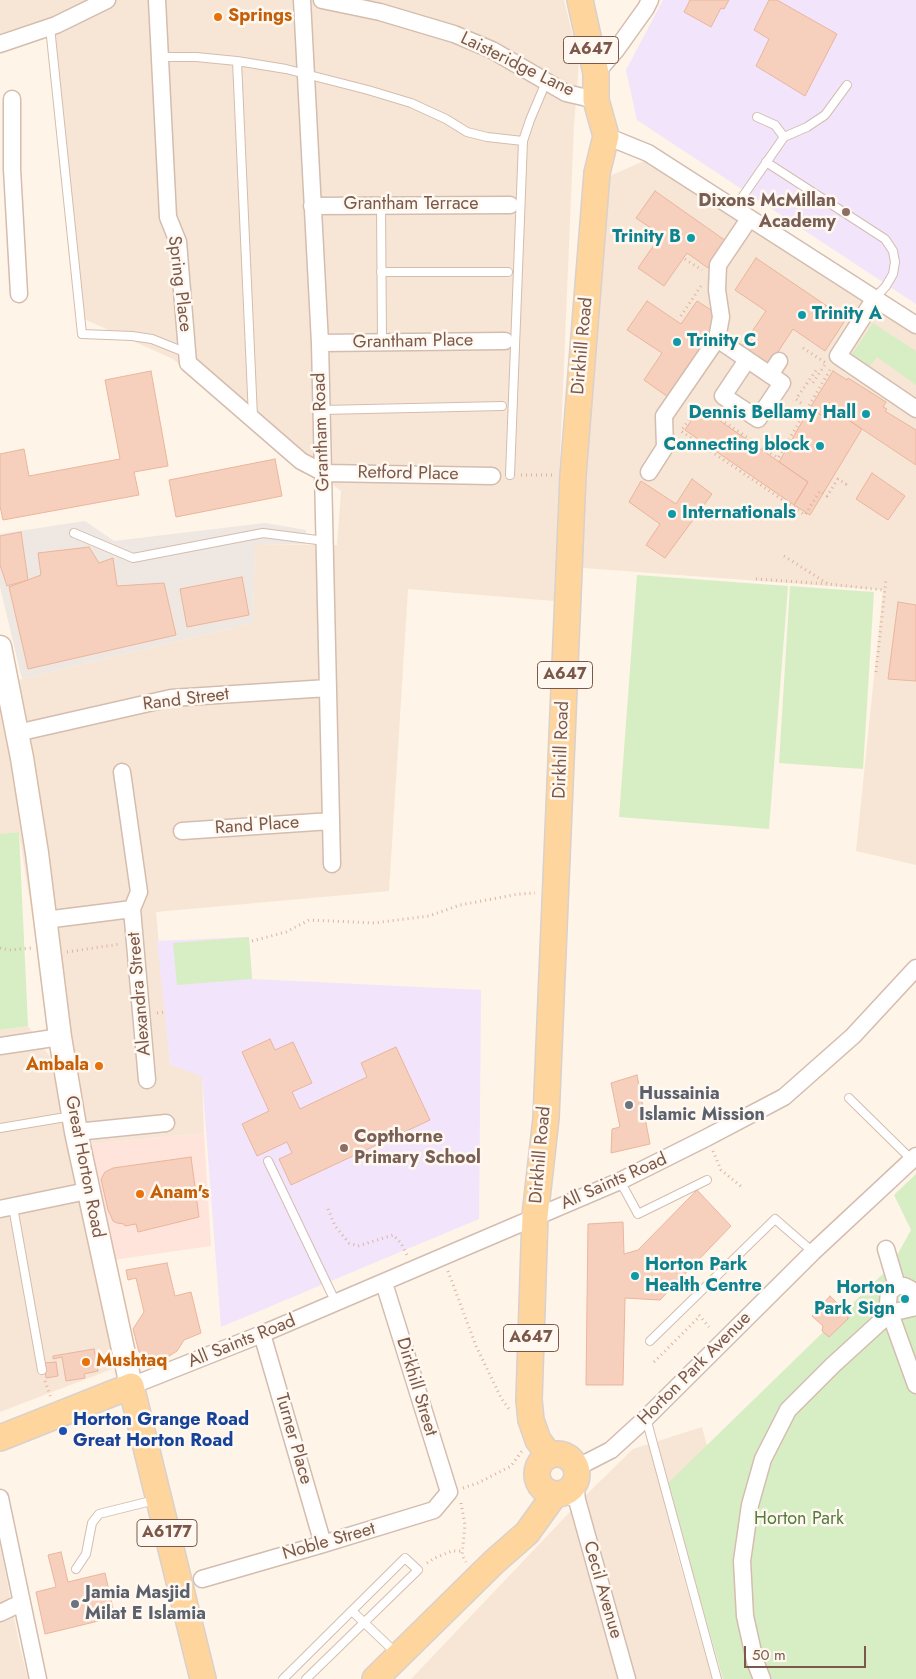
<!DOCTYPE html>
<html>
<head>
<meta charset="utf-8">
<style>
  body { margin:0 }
  #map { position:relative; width:916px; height:1679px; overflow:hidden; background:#fef4e8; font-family:Jost,sans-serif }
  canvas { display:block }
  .scale { position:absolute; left:744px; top:1646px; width:122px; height:22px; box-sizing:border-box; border:2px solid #7b5849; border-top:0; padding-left:6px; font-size:15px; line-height:18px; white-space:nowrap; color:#7b5849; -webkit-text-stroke:4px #fff8f0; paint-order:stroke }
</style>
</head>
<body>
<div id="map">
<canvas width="916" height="1679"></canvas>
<div class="scale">50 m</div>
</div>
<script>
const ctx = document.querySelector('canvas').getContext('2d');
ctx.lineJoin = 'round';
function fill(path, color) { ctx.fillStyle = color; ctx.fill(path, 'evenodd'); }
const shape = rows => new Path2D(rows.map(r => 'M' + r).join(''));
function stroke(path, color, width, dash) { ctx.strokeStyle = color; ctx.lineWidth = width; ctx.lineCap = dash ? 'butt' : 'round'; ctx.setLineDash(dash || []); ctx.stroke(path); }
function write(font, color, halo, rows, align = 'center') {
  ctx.font = font + ' Jost,sans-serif'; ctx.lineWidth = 5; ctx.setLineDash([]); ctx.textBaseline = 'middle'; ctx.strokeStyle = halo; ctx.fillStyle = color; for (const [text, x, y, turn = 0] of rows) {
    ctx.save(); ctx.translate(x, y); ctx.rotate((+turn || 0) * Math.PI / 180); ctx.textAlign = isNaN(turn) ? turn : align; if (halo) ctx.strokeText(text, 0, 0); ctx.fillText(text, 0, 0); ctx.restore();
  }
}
fill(shape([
  [0,0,564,0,579,61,574,126,554,601,408,589,389,891,156,912,170,1064,202,1076,204,1133,91,1144,51,1061,120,1366,0,1412,0,1030,28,1026,50,1057,33,921,19,832,0,835,0,678,14,681,253,623,255,544,337,545,341,491,173,359,84,319,55,35,0,41],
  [653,157,916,326,916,865,856,851,883,590,570,567,596,182],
  [702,1427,729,1527,674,1543,712,1679,411,1679,586,1495,633,1449],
  [0,1544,19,1643,28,1679,0,1679]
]), '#f7e6d5');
fill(shape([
  [204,1133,211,1246,113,1260,91,1144]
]), '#ffe4db');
fill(shape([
  [85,521,114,541,265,523,306,530,305,544,255,544,253,623,22,679,0,587,0,534]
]), '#efe7e1');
fill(shape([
  [663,0,916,0,916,304,637,120,626,70],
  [249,937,252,979,481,990,479,1219,221,1327,202,1077,170,1064,157,941]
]), '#f1e4fb');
fill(shape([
  [873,323,916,351,916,385,877,357,868,369,850,357],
  [637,575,788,586,769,829,619,817],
  [790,586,874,592,863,769,779,763],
  [19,832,28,1026,0,1030,0,834],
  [249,937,252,979,177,985,173,943],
  [916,1174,916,1679,723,1679,667,1484,891,1266,911,1230,894,1195]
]), '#d7eec4');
const building = shape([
  [690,0,729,0,724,9,721,8,711,27,684,12,690,0],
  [769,0,777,0,837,34,805,96,756,66,769,39,754,30,769,0],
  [655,191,726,241,708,268,687,253,664,286,638,268,661,235,636,218,655,191],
  [756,258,846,319,825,351,793,329,768,367,740,349,766,311,735,290,756,258],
  [647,301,681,324,697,301,725,319,671,399,644,380,662,353,627,330,647,301],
  [151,371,168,466,134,472,139,495,3,520,0,506,0,454,24,449,29,476,120,459,105,380,151,371],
  [833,371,847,380,848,378,886,402,883,407,887,409,885,411,916,430,916,465,832,409,826,418,810,408,833,371],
  [700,407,808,482,794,505,685,430,700,407],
  [810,408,826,418,832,409,862,429,810,515,794,505,808,482,779,462,810,408],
  [275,459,282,496,176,517,169,480,275,459],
  [872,473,905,496,888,520,856,499,872,473],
  [692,479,712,494,665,558,646,545,660,524,629,502,641,481,676,504,692,479],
  [21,532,28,580,7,586,0,565,0,536,21,532],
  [89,547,99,563,113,558,117,586,164,583,176,635,28,669,9,587,41,575,38,553,89,547],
  [242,577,249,615,187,627,180,589,242,577],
  [898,602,916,605,916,681,888,679,898,602],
  [270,1039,275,1050,293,1042,312,1083,292,1092,300,1109,367,1077,361,1063,396,1047,430,1120,291,1185,279,1159,292,1153,287,1142,257,1156,242,1124,269,1111,242,1052,270,1039],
  [637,1075,650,1144,611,1153,612,1129,620,1127,611,1083,637,1075],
  [191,1157,199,1217,138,1232,136,1224,125,1226,124,1224,117,1223,113,1221,108,1210,101,1179,105,1172,113,1168,191,1157],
  [697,1190,731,1226,660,1300,625,1298,623,1385,586,1385,588,1224,623,1222,624,1254,638,1250,697,1190],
  [167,1263,175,1296,191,1292,201,1333,184,1340,177,1351,163,1360,149,1359,139,1352,133,1329,144,1312,136,1278,128,1280,126,1270,167,1263],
  [830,1296,848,1314,848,1319,829,1337,822,1331,823,1326,812,1316,830,1296],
  [94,1349,98,1371,84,1374,85,1378,66,1381,62,1357,53,1359,53,1356,94,1349],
  [56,1362,58,1376,46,1378,44,1363,56,1362],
  [61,1552,68,1582,105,1573,115,1617,45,1634,36,1592,56,1587,48,1555,61,1552]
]);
fill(building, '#f6d0bd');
stroke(building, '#eab59c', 1);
const lane = shape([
  [50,27,82,334,132,336,152,339,187,353],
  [159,57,196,57,237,61,286,69,368,90,411,103,446,119,467,132,487,137,523,141],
  [237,61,253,417],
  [784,137,807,127,825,115,847,85],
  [766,162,885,239,893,251,895,262,893,274,886,286,875,298],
  [381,205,382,342],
  [734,209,784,137,775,125,757,117],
  [381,272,508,272],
  [322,410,502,406],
  [510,475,523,141,530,120,546,82],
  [74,533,133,558,263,533,325,541],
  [849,1098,912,1160],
  [0,1128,72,1116],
  [268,1161,336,1303],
  [620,1181,638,1214,707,1180],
  [13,1207,42,1370],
  [650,1341,775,1219,813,1252],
  [646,1418,717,1679],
  [76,1569,86,1554,92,1523,99,1514,155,1500],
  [352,1611,396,1653],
  [283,1679,405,1558,418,1570,306,1679]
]);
const street = shape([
  [157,0,168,217,178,242,188,363,301,461,324,473,492,476],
  [302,0,320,343,332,864],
  [322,0,380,12,454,34,492,50,566,93,596,100],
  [0,44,56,25,107,0],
  [596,73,616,50,646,8,650,0],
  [12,99,12,169,19,294],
  [606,136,648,153,916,325],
  [312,206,510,205],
  [875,298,838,356,916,409],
  [717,339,782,383,758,419,723,396,747,360],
  [320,343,505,341],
  [770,375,779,361],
  [649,472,665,447,664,416,717,339,721,317,717,290,718,265,749,219],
  [17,733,171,698,328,688],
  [122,772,139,892,132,909],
  [182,831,331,821],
  [45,920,132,909,147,1080],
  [0,1046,60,1037],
  [76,1132,166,1123],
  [0,1209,87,1191],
  [886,1249,897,1286],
  [916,1300,910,1289,904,1286,897,1286,889,1292,888,1303,890,1313,916,1385],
  [262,1334,323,1544],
  [131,1386,262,1334,620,1181,706,1138,784,1097,853,1036,916,968],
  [576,1468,611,1450,646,1418,813,1252,916,1156],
  [568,1495,577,1500,575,1483],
  [0,1498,38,1679],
  [577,1500,627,1679],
  [202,1579,323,1544,434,1510,449,1492,384,1283],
  [0,1613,21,1603],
  [762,1679,755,1661,745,1616,742,1561,750,1505,763,1459,788,1410,833,1365,890,1313,916,1307]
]);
const secondary = shape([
  [0,647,22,758,37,853,60,1037,76,1132,131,1386]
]);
const primary = shape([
  [0,1438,131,1386,203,1679],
  '537 1474a20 20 0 1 1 40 0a20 20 0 1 1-40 0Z',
  [549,1455,538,1440,531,1420,529,1400,535,1216,546,1118,573,475,597,173,606,136,596,100,596,73,580,0],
  [375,1679,494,1562,527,1533,555,1494]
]);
stroke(lane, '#d4bdaf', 10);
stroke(street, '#d4bdaf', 19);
stroke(secondary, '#d8bdab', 25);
stroke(primary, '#dad0cc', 28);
stroke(shape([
  [685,259,702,270],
  [681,316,701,286],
  [803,348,826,363,812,384],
  [830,370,778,458,699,405,681,431,805,515,820,491,827,496,838,479,846,484,848,482],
  [801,403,796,399,817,369],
  [521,475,553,475],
  [784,556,828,584,883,590],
  [756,579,828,584],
  [876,672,886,579],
  [252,941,286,932,309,920,374,923,429,916,460,905,519,894,535,893],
  [0,948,9,950,32,948],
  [67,952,120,944],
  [157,1013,164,1012],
  [713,1151,721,1170,743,1188],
  [328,1209,335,1226,349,1243,358,1246,393,1235,401,1243,407,1255],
  [448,1271,476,1346,501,1398,509,1409],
  [699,1315,709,1327],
  [654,1362,700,1316],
  [45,1381,51,1398],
  [463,1488,478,1483,511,1466,522,1451],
  [461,1503,465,1525,462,1555,466,1562],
  [427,1563,435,1558,452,1551,462,1551]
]), '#dcb39f', 3, [1, 4]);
stroke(lane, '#fff', 8);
stroke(street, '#fff', 16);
stroke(secondary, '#fff', 22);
stroke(primary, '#ffd59e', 25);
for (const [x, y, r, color] of [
  [218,17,5,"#e8710a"],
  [846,212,5,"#8d6e63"],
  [691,238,5,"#0f9aa8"],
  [802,315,5,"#0f9aa8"],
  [677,342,5,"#0f9aa8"],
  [866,414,5,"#0f9aa8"],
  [820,446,5,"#0f9aa8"],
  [672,514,5,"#0f9aa8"],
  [99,1066,5,"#e8710a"],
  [629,1105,5,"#6b7280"],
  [344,1148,5,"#8d6e63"],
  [140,1194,5,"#e8710a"],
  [635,1276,5,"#0f9aa8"],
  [905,1299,5,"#0f9aa8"],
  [86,1362,5,"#e8710a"],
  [63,1431,5,"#1a4fb4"],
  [75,1604,5,"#6b7280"]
]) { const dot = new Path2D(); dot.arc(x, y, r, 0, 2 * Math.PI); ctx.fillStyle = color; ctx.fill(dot); stroke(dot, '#fff8f0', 2); }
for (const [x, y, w] of [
  [591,50,55],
  [565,675,55],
  [531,1338,55],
  [167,1533,60]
]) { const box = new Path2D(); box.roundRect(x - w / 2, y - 13.5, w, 27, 4); ctx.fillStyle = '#fff8f0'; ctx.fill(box); stroke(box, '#7b5849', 1); }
write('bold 16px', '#7b5849', null, [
  ["A647",591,50],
  ["A647",565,675],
  ["A647",531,1338],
  ["A6177",167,1533]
]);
write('bold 18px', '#c56008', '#fff8f0', [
  ["Springs",228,17],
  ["Ambala",89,1066,"right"],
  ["Anam's",150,1194],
  ["Mushtaq",96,1362]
], 'left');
write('18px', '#7b5849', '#fff8f0', [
  ["Laisteridge Lane",517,65,26],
  ["Grantham Terrace",411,205],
  ["Spring Place",179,284,83],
  ["Grantham Place",413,342,-1],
  ["Dirkhill Road",583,346,-85],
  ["Grantham Road",322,432,-92],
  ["Retford Place",408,474,1],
  ["Rand Street",186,700,-7],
  ["Dirkhill Road",562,750,-88],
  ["Rand Place",257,826,-4],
  ["Alexandra Street",140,994,-95],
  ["Dirkhill Road",541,1155,-85],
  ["Great Horton Road",84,1167,79],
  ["All Saints Road",614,1182,-24],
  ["All Saints Road",242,1342,-22],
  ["Horton Park Avenue",695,1369,-45],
  ["Dirkhill Street",416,1387,73],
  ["Turner Place",293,1439,74],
  ["Noble Street",329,1542,-16],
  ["Cecil Avenue",602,1590,74]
]);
write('bold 18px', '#785e54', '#fff8f0', [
  ["Dixons McMillan",836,202],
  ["Academy",836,223],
  ["Copthorne",354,1138,"left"],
  ["Primary School",354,1159,"left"]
], 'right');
write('bold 18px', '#0d838f', '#fff8f0', [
  ["Trinity B",681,238],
  ["Trinity A",812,315,"left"],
  ["Trinity C",687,342,"left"],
  ["Dennis Bellamy Hall",856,414],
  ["Connecting block",810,446],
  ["Internationals",682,514,"left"],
  ["Horton Park",645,1266,"left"],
  ["Health Centre",645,1287,"left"],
  ["Horton",895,1289],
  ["Park Sign",895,1310]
], 'right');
write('bold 18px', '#5b616d', '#fff8f0', [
  ["Hussainia",639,1095],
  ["Islamic Mission",639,1116],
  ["Jamia Masjid",85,1594],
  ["Milat E Islamia",85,1615]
], 'left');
write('bold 18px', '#164399', '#fff8f0', [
  ["Horton Grange Road",73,1421],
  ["Great Horton Road",73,1442]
], 'left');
write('18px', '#537b3c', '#fff8f0', [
  ["Horton Park",799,1520]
]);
</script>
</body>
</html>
